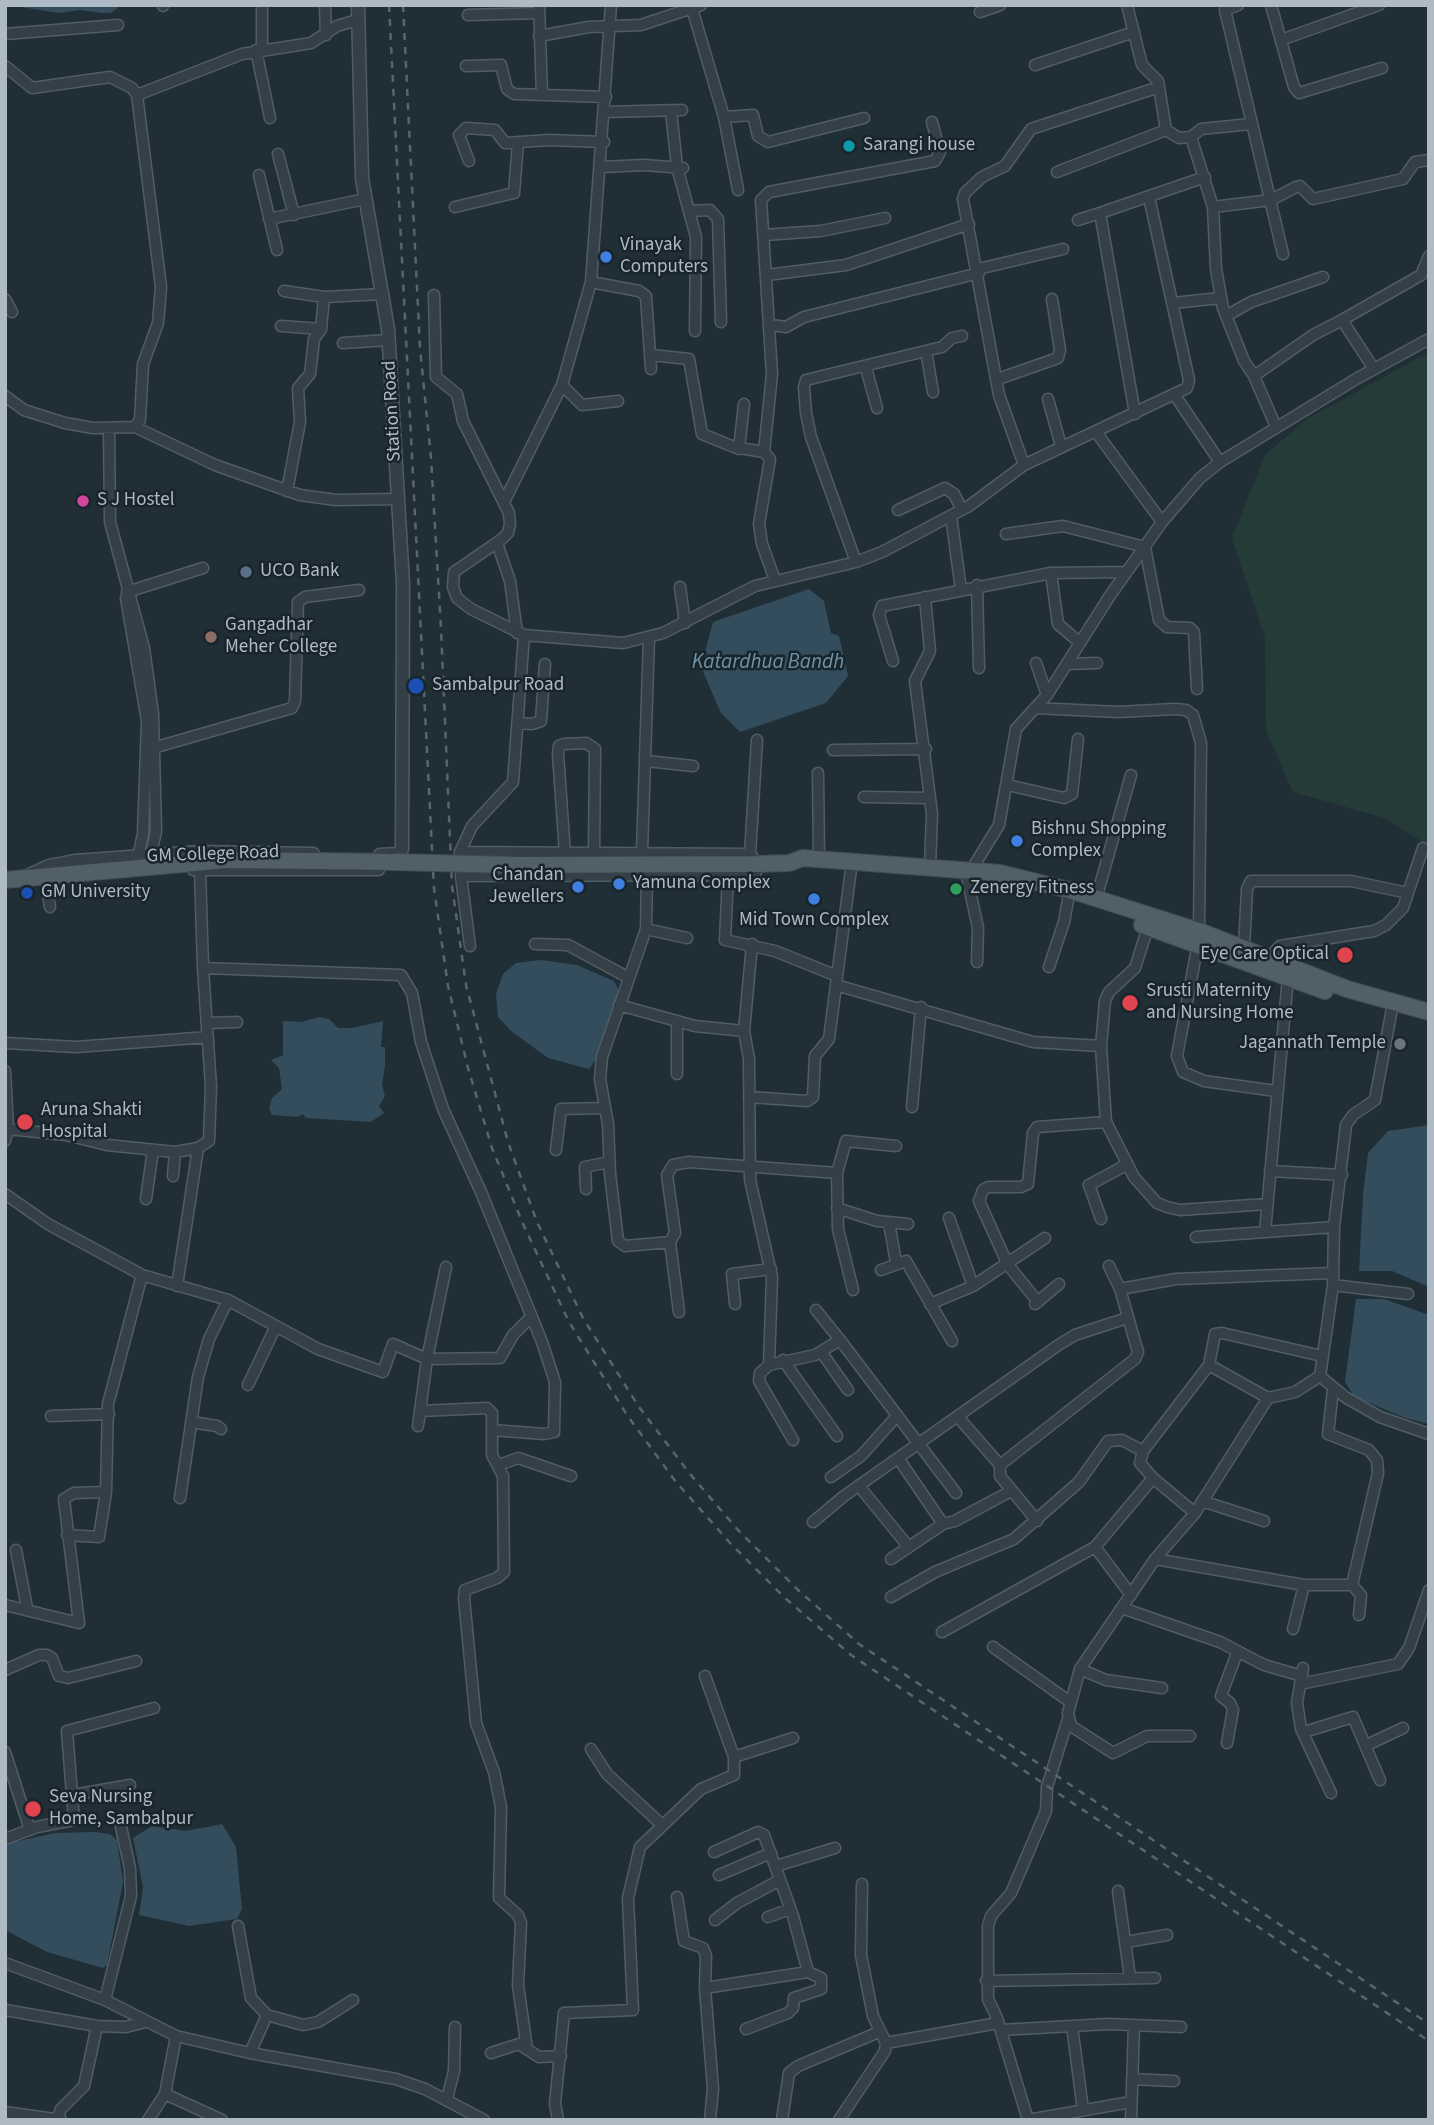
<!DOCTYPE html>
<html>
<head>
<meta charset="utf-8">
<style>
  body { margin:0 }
  #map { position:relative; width:1434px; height:2125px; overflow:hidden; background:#202e36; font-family:"Source Sans 3",sans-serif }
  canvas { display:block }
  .frame { position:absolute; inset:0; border:7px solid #aebbc4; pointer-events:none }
</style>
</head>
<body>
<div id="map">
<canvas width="1434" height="2125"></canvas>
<div class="frame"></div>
</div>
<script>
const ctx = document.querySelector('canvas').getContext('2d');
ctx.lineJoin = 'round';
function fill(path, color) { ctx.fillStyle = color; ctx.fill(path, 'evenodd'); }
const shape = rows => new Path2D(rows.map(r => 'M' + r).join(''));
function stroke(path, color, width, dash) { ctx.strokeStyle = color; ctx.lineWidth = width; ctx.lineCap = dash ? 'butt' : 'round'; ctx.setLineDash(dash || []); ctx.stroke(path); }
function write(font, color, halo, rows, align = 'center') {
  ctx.font = font + ' "Source Sans 3",sans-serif'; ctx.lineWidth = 5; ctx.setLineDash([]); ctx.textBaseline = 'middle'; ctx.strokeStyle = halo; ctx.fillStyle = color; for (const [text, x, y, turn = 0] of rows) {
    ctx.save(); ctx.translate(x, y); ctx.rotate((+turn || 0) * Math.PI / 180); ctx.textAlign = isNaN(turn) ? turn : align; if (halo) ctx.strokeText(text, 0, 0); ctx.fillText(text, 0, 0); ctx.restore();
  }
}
fill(shape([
  [1429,352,1429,846,1384,818,1293,792,1266,731,1265,638,1232,538,1265,455,1305,420]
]), '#253b37');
fill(shape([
  [8,5,121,5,111,13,103,13,80,10,59,13],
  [809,589,824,601,831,633,839,636,848,676,826,703,740,732,721,713,701,667,713,622],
  [541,960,577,965,614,981,620,993,597,1058,589,1069,548,1058,511,1031,498,1017,496,994,503,974,516,963],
  [320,1017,329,1019,338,1028,352,1028,383,1021,381,1047,385,1047,385,1066,382,1085,385,1096,379,1106,384,1113,371,1122,306,1118,303,1114,297,1117,272,1115,269,1109,272,1098,282,1089,279,1068,271,1060,283,1055,283,1021,301,1022],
  [1429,1125,1429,1287,1392,1271,1359,1271,1363,1194,1368,1153,1388,1131],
  [1356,1299,1384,1299,1429,1315,1429,1424,1405,1418,1354,1396,1345,1382],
  [222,1824,236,1847,242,1909,237,1919,189,1926,139,1915,143,1887,133,1838,152,1826,186,1831],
  [96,1832,110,1834,117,1840,123,1882,107,1965,103,1968,47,1952,5,1930,5,1844,55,1833]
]), '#344d5d');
const minor = shape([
  [163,5,163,6],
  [325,5,326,35],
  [539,5,542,95],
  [691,5,724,117,738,190],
  [1127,5,1142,65,1158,81,1166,130,1179,138,1191,137],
  [1238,5,1225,10,1283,254],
  [1271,5,1294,87,1299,93,1382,68],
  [980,12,1000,5],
  [468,15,539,13],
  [5,34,118,25],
  [539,36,589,27,641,25,701,5],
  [1281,40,1379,5],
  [262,48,262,5],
  [256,50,270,118],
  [1035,65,1134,32],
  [5,66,32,88,110,77,132,88,137,95,161,287,158,323,143,364,140,420,135,427],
  [466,66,501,65,507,89,514,94,606,97],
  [137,95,242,54,311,43,337,26,357,20],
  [671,111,677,167,696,237,695,331],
  [605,112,682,110],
  [724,117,753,115,758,136,768,142,864,118],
  [1251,124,1201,129,1191,137,1213,207,1216,269,1223,308,1244,361,1254,376,1276,427],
  [278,154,294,215],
  [469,161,459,135,466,128,495,130,505,143,549,140,604,142],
  [602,167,644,165,683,168],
  [1057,172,1166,130],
  [259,175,277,250],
  [455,207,514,193,518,142],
  [1213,207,1271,200,1296,187,1300,186,1313,199,1403,179,1415,162,1429,160],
  [690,211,710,210,718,219,721,322],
  [269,219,365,199],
  [1078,220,1100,213],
  [764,235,821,231,885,218],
  [978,269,1063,249],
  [767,275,846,265,969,224],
  [591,282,639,291,646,296,651,369],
  [284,291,324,297],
  [434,295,436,377,457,394,463,421,509,513,510,524,508,533,502,539,454,572,453,587,457,598,471,609,524,635,623,643,663,633,755,586,856,562,882,552,969,506,1024,465,1187,388,1189,380,1149,197],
  [5,299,12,312],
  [1173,303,1220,298],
  [1226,316,1251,302,1323,277],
  [771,325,786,327,804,317,979,273],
  [281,326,321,329],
  [343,343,389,340],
  [926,351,933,392],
  [651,355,689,359,702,434,734,447,764,452],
  [866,368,877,408],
  [1374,369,1342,320,1421,275,1429,256],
  [1254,376,1313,335,1342,320],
  [998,379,1058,358,1060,350,1052,299],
  [562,385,582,405,618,401],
  [1174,394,1220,462],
  [5,396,24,410,65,423,93,428,135,427,215,465,300,495,336,500,397,499],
  [1048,399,1061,446],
  [1135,414,1100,213,1205,177],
  [109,428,110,522,144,648,153,714,156,831,151,855],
  [1096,432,1162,522],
  [739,449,744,404],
  [1024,465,999,395,963,199,965,193,982,177,1005,166,1031,129,1159,87],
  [287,491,300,422,298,388,310,374,314,339,321,329,324,297,383,294],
  [504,502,562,385,591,282,611,5],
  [898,510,945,488,954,494,962,510],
  [951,516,961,590],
  [1006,534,1063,526,1145,547,1159,620,1167,627,1190,628,1194,632,1197,689],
  [497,543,510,581,517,633],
  [856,562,811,437,806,413,804,387,806,380,942,347,952,338,962,336],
  [1051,573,1058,624,1080,643],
  [775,580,762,544,759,524,770,459,764,452,772,374,761,200,769,192,935,161,940,152,932,122],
  [977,585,979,668],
  [680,587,685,623],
  [127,592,203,568],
  [925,597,930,651,915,681,932,814,930,866],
  [126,598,147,721,143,834,138,857],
  [893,661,879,615,882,606,1051,573,1127,572],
  [1036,663,1047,695],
  [1067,664,1097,663],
  [1035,708,1118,712,1174,709,1186,710,1193,715,1201,743,1199,931],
  [518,723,532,724,541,721,545,664],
  [153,748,292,708,295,701,298,602,305,597,359,590],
  [833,750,926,749],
  [647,761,693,766],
  [818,773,819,859],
  [1008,785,1064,798,1072,794,1078,739],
  [864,797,930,798],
  [460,852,750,854,758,864,755,875,461,876,460,852],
  [460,852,472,826,513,782,524,635],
  [642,852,649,637],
  [565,854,558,754,559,746,564,744,586,743,595,749,594,853],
  [750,854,757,740],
  [193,870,379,870],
  [647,875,646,929,602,1057,600,1079,608,1124,610,1174,618,1241,625,1246,670,1242],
  [461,876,470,946],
  [728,876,725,940,775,951,837,976],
  [46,883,50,907],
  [1096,899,1131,775],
  [646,929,687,938],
  [1198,943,1177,1056,1183,1072,1204,1081,1276,1091],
  [535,944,568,945,629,978],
  [1244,948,1247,889,1251,881,1351,881,1408,893],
  [1269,957,1280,946,1374,931,1386,925,1403,908,1423,848],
  [977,962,978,928,967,877,999,825,1016,729,1047,695,1109,597,1162,522,1200,478,1220,462,1356,379,1429,339],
  [1049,967,1064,922,1068,900],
  [203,968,401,975,412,993,421,1042,443,1109,481,1192,542,1342,555,1382,554,1432,544,1434,492,1430,492,1455,503,1476,504,1572,497,1578,465,1590,464,1598,476,1723,494,1772,501,1807,499,1898,518,1915,521,1923,518,1985,527,2049],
  [836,985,1033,1042,1101,1046],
  [619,1005,695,1026,744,1031,752,944],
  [208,1023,237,1022],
  [744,1031,749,1059,750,1180,772,1277,769,1365,760,1373,759,1381,793,1440],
  [5,1043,76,1047,208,1037],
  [5,1071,8,1129,5,1141],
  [677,1074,677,1021],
  [749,1097,807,1101,813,1097,815,1056,829,1039,851,869],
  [912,1107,921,1007],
  [1106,1122,1101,1046,1105,1001,1109,992,1135,968,1148,927],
  [8,1129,66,1135,107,1145,175,1152,198,1148,209,1141,211,1087,203,968,200,870],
  [556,1150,561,1109,604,1108],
  [1270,1171,1342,1175],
  [837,1173,846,1141,896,1146],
  [173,1176,175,1152],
  [586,1189,585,1167,609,1162],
  [5,1194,48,1224,142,1275,228,1300,318,1349,383,1372,393,1344,427,1359,500,1358,513,1335,530,1318],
  [146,1199,153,1150],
  [837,1208,877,1221,908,1224],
  [949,1218,973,1286],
  [1101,1219,1089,1185,1126,1165],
  [889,1223,896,1262],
  [1265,1232,1288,977],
  [1196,1237,1334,1227],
  [881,1270,906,1261,952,1341],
  [1333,1285,1408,1294],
  [177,1286,198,1148],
  [1120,1289,1176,1279,1332,1273],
  [1038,1302,1008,1265,979,1201,983,1190,988,1187,1021,1187,1028,1184,1033,1133,1037,1127,1106,1122,1134,1177,1157,1203,1167,1207,1180,1210,1267,1204],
  [735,1304,732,1274,771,1269],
  [930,1304,973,1286,1045,1238],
  [1035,1304,1059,1284],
  [816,1310,840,1340],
  [679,1312,670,1242,675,1233,667,1175,673,1165,689,1162,837,1173,838,1229,853,1290],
  [822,1353,848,1390],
  [783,1360,837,1436],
  [769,1365,815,1355,840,1340,956,1493],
  [1209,1365,1268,1398,1295,1392,1320,1376,1333,1285,1334,1227,1346,1125,1353,1115,1375,1100,1393,1003],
  [1320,1376,1345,1397,1380,1417,1429,1434],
  [248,1385,276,1326],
  [1333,1389,1328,1434,1369,1450,1377,1460,1378,1473,1352,1585,1361,1595,1359,1615],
  [420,1411,487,1408,492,1413,492,1430],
  [51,1416,109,1414],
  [958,1417,1000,1465],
  [191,1422,217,1426,221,1429],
  [418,1426,427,1359,446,1267],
  [898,1458,943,1524],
  [499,1465,518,1458,571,1476],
  [831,1477,861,1456,896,1417],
  [859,1486,908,1546],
  [180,1498,198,1377,209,1339,228,1300],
  [1202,1501,1264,1521],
  [1195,1513,1153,1478,1140,1463,1143,1451,1209,1365,1215,1334,1222,1333,1322,1356],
  [1037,1521,1000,1476,1000,1465,1135,1359,1138,1352,1120,1289,1109,1266],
  [813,1522,844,1496,1060,1344,1075,1335,1127,1318],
  [67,1535,99,1537,106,1492,108,1404,142,1275],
  [1095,1547,1131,1595],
  [16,1550,27,1608],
  [891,1559,943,1524,955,1521,1011,1491],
  [1155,1559,1304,1585,1352,1585],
  [891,1597,935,1572,1014,1539,1079,1482,1108,1441,1122,1440,1143,1451],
  [5,1605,79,1623,64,1499,74,1493,106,1492],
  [1122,1608,1220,1642,1264,1665,1302,1676],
  [1293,1629,1304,1585],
  [942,1632,1095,1547,1153,1478],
  [993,1647,1070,1702],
  [1303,1668,1297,1703,1301,1729,1331,1793],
  [1080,1669,1106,1680,1162,1688],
  [5,1670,39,1655,47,1655,52,1658,59,1676,68,1678,136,1661],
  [705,1676,734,1757],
  [1300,1684,1398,1664,1409,1648,1429,1590],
  [1304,1732,1353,1717,1380,1780],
  [1190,1736,1147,1736,1113,1753,1071,1726,1068,1713,1080,1669,1155,1559,1195,1513,1268,1398],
  [1227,1743,1233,1710,1230,1703,1221,1696,1237,1653],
  [1367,1745,1403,1728],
  [591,1749,607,1774,661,1824],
  [5,1752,30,1830],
  [74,1795,130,1785],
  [5,1839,37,1827,74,1820,67,1731,154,1708],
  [776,1866,835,1848],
  [719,1875,771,1853],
  [862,1884,861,1955,873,2016,886,2043],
  [1118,1891,1130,1978],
  [677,1897,684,1941,703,1948,706,1956,705,1988,713,2089,710,2120],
  [768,1917,790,1909],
  [715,1920,737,1903,780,1880],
  [238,1926,251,1998,267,2015,303,2025,318,2022,353,2000],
  [1126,1942,1167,1935],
  [5,1963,105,2000,176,2036,250,2053,396,2079,425,2089,484,2120],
  [986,1981,1155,1978],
  [705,1988,808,1972,793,1916,764,1835,758,1832,714,1852],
  [105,2000,131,1896,130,1868,121,1827],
  [5,2010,97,2026,126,2027,145,2022],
  [1072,2026,1083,2110],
  [746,2029,788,2013,793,2008,794,1998,821,1989,821,1978,808,1972],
  [1001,2030,1108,2024,1181,2027],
  [250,2053,267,2015],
  [491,2053,519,2044,539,2057,561,2056],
  [1132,2079,1174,2081],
  [165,2094,222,2120],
  [447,2099,454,2071,455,2027],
  [5,2112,61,2120],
  [57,2119,61,2109,84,2086,97,2026],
  [148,2120,165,2094,176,2036],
  [558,2120,555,2104,564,2013,633,2010,628,1898,640,1847,701,1789,734,1775,734,1757,793,1738],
  [782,2120,789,2073,798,2066,879,2032],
  [839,2120,885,2051,886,2043,998,2023],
  [1028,2120,997,2018,988,1999,988,1926,991,1916,1011,1893,1046,1811,1047,1787,1068,1719],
  [1028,2120,1131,2102],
  [1131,2120,1134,2025]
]);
const tertiary = shape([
  [358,5,362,178,388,329,403,584,402,849,398,854,380,855],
  [29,875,49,866,75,861,200,852,313,854]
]);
const primary = shape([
  [513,865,758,864,789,863,803,858,1000,873,1073,891,1199,931,1347,989,1429,1012],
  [5,880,227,860,395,862],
  [1142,925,1325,991]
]);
stroke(minor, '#515d65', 13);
stroke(tertiary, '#515d65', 15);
stroke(primary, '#404b53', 18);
stroke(minor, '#343f47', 10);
stroke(tertiary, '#343f47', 12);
stroke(primary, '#515f67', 16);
stroke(shape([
  [389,5,434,888,448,986,468,1068,492,1148,523,1224,569,1322,627,1415,676,1482,731,1544,785,1598,851,1655,1429,2041],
  [403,5,420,348,431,458,441,628,452,886,466,985,508,1142,537,1222,583,1318,639,1407,690,1474,738,1530,797,1589,859,1644,1429,2024]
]), '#56656e', 2.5, [7, 7]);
const primaryBridge = shape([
  [395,862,513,865]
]);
stroke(primaryBridge, '#404b53', 18, []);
stroke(primaryBridge, '#515f67', 16);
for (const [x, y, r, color] of [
  [849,146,7,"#0f9aa8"],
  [606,257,7,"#3f7fe0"],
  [83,501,7,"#d1479c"],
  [246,572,7,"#5c6f8a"],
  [211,637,7,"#8d6e63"],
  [416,686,9,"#1a4fb4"],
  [1017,841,7,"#3f7fe0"],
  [619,884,7,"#3f7fe0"],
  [578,887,7,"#3f7fe0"],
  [956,889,7,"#2e9e5b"],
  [27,893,7,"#1a4fb4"],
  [814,899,7,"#3f7fe0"],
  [1345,955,9,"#e0444e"],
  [1130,1003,9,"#e0444e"],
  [1400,1044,7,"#6b7280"],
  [25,1122,9,"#e0444e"],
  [33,1809,9,"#e0444e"]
]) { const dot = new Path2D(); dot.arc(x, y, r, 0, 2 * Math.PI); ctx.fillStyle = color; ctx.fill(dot); stroke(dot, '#19242b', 2.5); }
write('19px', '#aebbc4', '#19242b', [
  ["Sarangi house",863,146],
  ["Vinayak",620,246],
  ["Computers",620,268],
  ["S J Hostel",97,501],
  ["UCO Bank",260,572],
  ["Gangadhar",225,626],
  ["Meher College",225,648],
  ["Sambalpur Road",432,686],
  ["Bishnu Shopping",1031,830],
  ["Complex",1031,852],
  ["Chandan",564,876,"right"],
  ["Jewellers",564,898,"right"],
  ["Yamuna Complex",633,884],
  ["Zenergy Fitness",970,889],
  ["GM University",41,893],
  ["Mid Town Complex",814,921,"center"],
  ["Eye Care Optical",1329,955,"right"],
  ["Srusti Maternity",1146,992],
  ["and Nursing Home",1146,1014],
  ["Jagannath Temple",1386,1044,"right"],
  ["Aruna Shakti",41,1111],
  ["Hospital",41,1133],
  ["Seva Nursing",49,1798],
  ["Home, Sambalpur",49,1820]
], 'left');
write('19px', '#aebbc4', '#19242b', [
  ["Station Road",393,411,-93],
  ["GM College Road",213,855,-2]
]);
write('italic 21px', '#6f92a7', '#19242b', [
  ["Katardhua Bandh",768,663]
]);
</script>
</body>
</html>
